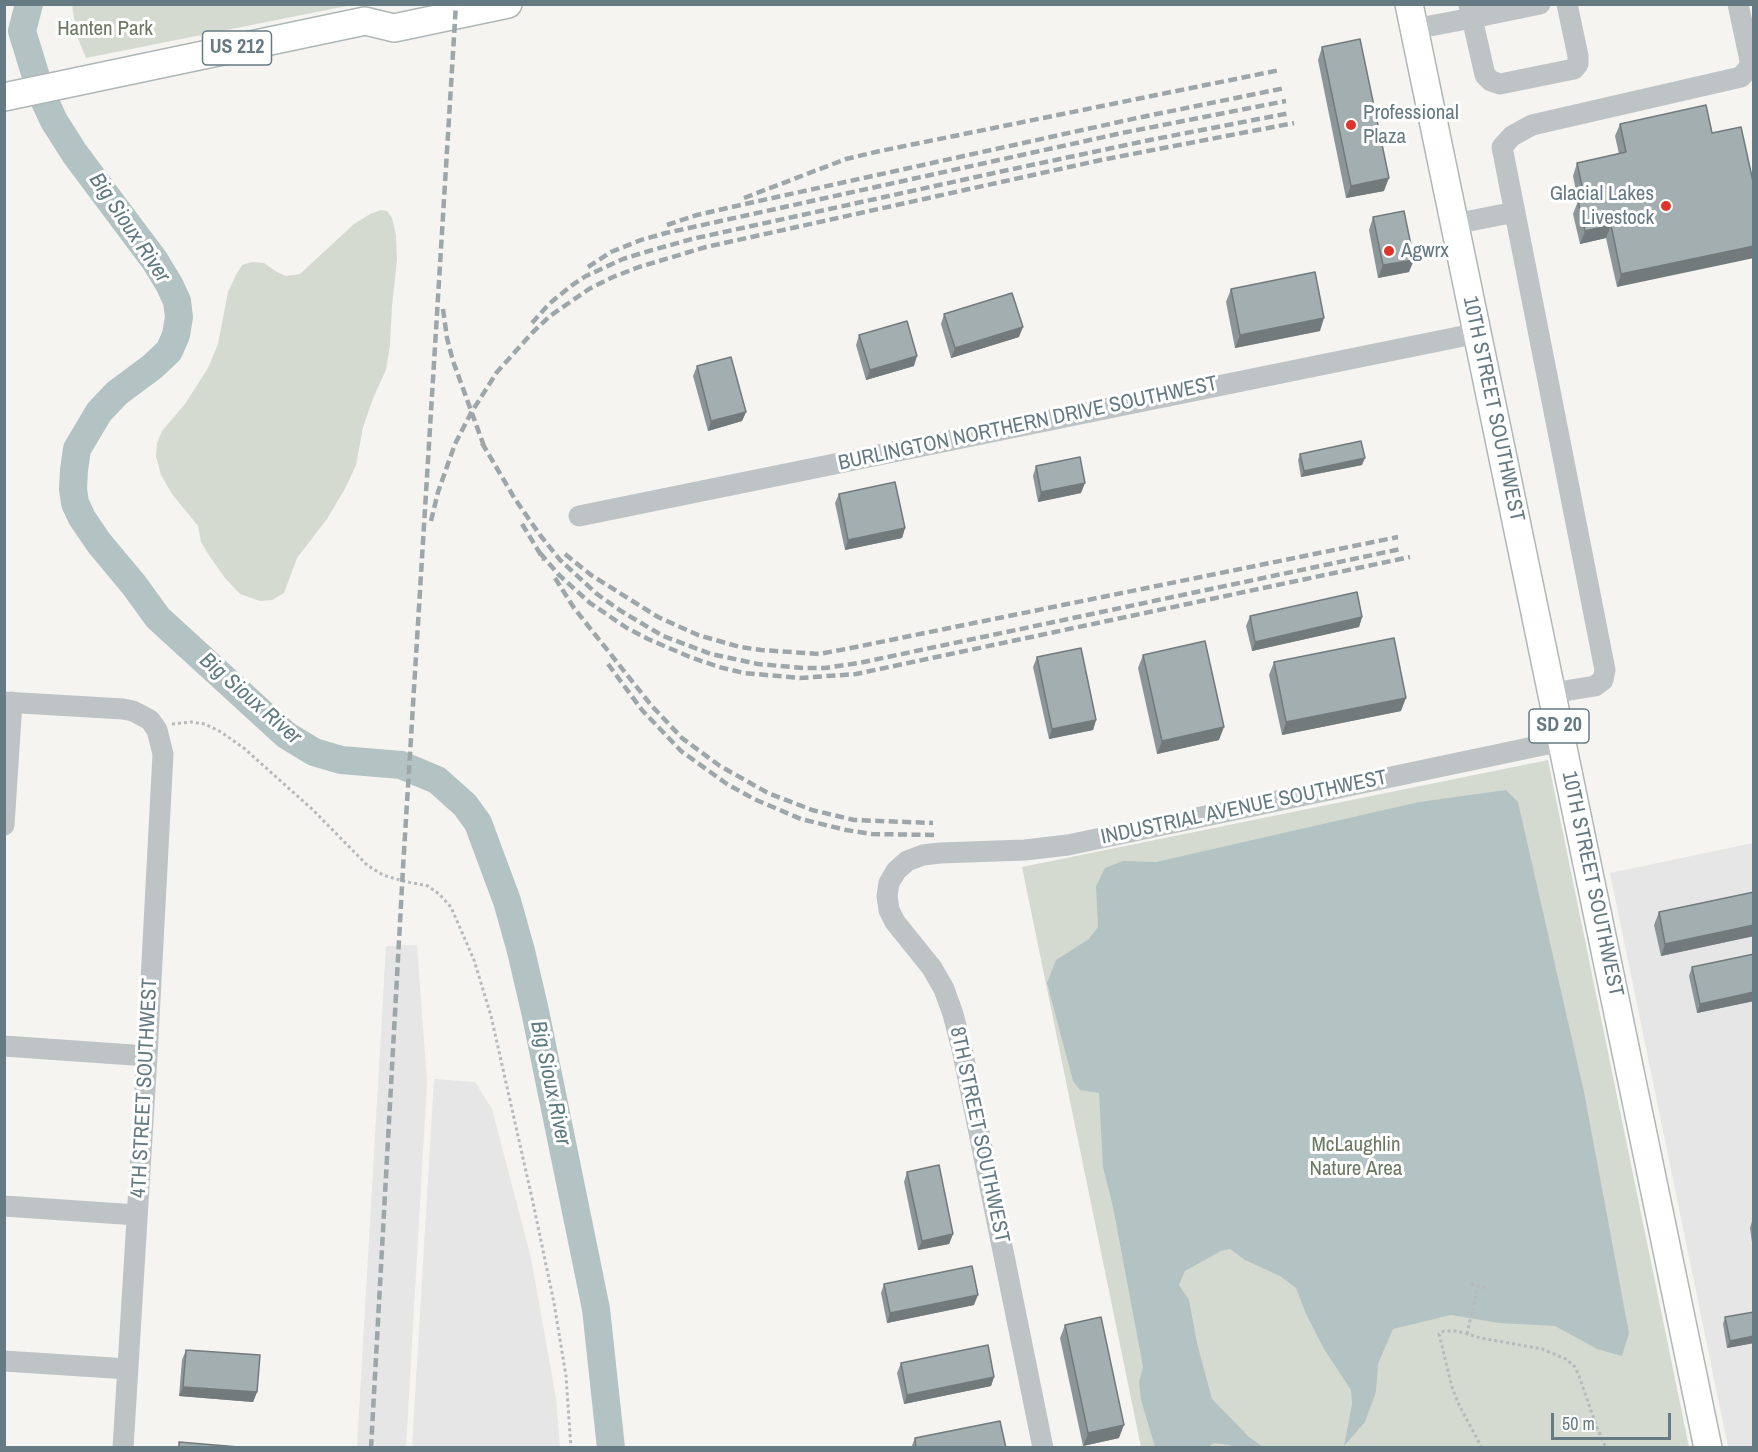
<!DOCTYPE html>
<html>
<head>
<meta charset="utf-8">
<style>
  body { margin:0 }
  #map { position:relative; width:1758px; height:1452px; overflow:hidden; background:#f5f4f1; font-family:"Archivo Narrow",sans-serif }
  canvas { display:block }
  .frame { position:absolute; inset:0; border:6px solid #657a82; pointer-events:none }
  .scale { position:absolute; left:1551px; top:1413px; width:120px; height:27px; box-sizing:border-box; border:3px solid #657a82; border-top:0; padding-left:8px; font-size:18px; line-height:21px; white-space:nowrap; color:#657a82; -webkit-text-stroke:4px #fff; paint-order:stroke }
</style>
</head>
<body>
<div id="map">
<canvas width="1758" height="1452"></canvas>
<div class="frame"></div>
<div class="scale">50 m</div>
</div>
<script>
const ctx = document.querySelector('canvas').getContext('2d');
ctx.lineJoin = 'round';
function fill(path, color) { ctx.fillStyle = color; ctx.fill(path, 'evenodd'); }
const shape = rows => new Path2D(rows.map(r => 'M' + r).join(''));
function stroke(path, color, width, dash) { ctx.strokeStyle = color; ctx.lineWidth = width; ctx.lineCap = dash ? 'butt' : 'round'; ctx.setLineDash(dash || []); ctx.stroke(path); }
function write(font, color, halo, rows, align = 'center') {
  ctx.font = font + ' "Archivo Narrow",sans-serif'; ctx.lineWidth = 6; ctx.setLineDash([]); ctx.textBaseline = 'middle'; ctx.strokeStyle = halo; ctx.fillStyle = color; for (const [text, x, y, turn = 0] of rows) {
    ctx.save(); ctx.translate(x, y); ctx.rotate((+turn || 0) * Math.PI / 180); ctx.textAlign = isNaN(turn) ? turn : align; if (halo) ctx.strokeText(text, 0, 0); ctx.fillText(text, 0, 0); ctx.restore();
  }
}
fill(shape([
  [1753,843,1753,1447,1728,1447,1610,873],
  [417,945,427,1082,406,1447,357,1447,386,946],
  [434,1079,475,1082,492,1109,531,1258,556,1398,560,1447,412,1447]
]), '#e5e6e5');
fill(shape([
  [352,5,86,58,77,36,72,5],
  [381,210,387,211,392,218,396,235,397,260,392,306,390,345,386,370,374,396,363,427,356,465,346,487,327,519,297,558,284,593,272,600,260,601,240,594,225,578,210,557,201,542,198,526,172,494,161,475,156,456,157,443,162,431,185,404,208,368,218,344,228,292,236,275,242,265,252,262,264,263,277,272,286,276,300,274,354,224,370,214],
  [1548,760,1689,1447,1141,1447,1022,867]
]), '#d5dad0');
fill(shape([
  [1506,790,1518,802,1584,1092,1629,1333,1622,1356,1597,1349,1555,1326,1499,1323,1451,1315,1393,1329,1378,1364,1376,1392,1365,1422,1344,1446,1352,1404,1351,1390,1324,1349,1306,1314,1296,1288,1280,1276,1245,1260,1230,1249,1221,1251,1185,1271,1179,1285,1189,1300,1197,1343,1212,1399,1249,1437,1263,1447,1234,1447,1230,1445,1214,1443,1208,1447,1155,1447,1141,1400,1139,1382,1143,1367,1113,1207,1103,1167,1099,1093,1080,1090,1073,1081,1047,983,1056,960,1089,939,1098,927,1096,886,1105,868,1123,861,1156,862,1419,802]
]), '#b3c3c4');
stroke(shape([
  [22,31,41,93,54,121,75,154,155,261,169,284,177,301,179,317,176,335,169,351,152,367,117,393,99,412,77,449,74,470,73,489,75,503,82,518,99,543,134,585,158,618,286,735,314,752,341,760,401,765,437,780,465,805,478,823,507,901,521,951,535,1011,596,1309,611,1448],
  [22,31,29,4]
]), '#b3c3c4', 28);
const major = shape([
  [1409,4,1708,1448],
  [4,97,365,21,394,28,508,4]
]);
stroke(major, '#afb6b8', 30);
stroke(shape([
  [172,724,191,722,205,724,221,732,245,749,313,810,367,865,383,875,403,881,428,886,439,894,451,907,474,960,491,1016,532,1198,554,1303,566,1376,571,1448],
  [1471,1284,1486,1288],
  [1467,1334,1478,1286],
  [1482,1448,1458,1403,1452,1387,1439,1334,1444,1331,1457,1331,1481,1338,1542,1349,1566,1359,1575,1367,1579,1376,1596,1425,1606,1448]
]), '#b6babc', 3, [3, 3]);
stroke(shape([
  [1469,5,1472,18,1540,4],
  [1414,29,1472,18,1485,75,1491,81,1500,84,1574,69,1578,64,1578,56,1567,4],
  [1454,224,1515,212],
  [579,516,1478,333],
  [1552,693,1595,686,1603,680,1605,670,1502,147,1512,136,1532,125,1741,77,1751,65,1738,4],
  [4,702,123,709,133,711,150,720,157,730,163,754,147,1056,123,1448],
  [4,825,12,702],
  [4,1046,147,1056],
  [4,1206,137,1215],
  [4,1361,128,1369],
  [1043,1448,962,1049,953,1014,944,989,932,968,895,922,889,910,887,896,889,883,896,871,907,861,923,855,940,853,1025,850,1068,845,1562,741]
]), '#bec3c5', 21);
stroke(major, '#fff', 27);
stroke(shape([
  [744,198,846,159,880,151,1280,70],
  [667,225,697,215,745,204,1137,118,1285,88],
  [588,267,611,252,641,240,666,233,1122,133,1286,101],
  [443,309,447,338,453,361,485,449],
  [532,323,549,304,571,286,586,276,623,259,649,251,692,239,1008,170,1150,140,1290,113],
  [482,443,515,499,540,535,560,560,597,594,621,611,663,636,711,654,758,664,803,668,825,668,859,663,1401,549],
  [431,521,438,492,455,444,471,413,497,372,533,332,550,316,589,289,613,277,639,267,706,247,1101,160,1294,123],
  [522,524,544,560],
  [540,553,558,574,590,603,627,628,648,639,690,657,719,667,744,673,800,678,856,674,1410,557],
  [565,554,591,575,658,617,698,635,740,647,761,650,819,654,846,649,1398,537],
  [555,578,574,608,651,705,682,738,720,766,768,793,812,810,854,820,933,823],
  [608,664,642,710,681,751,727,784,754,799,801,819,846,830,872,834,934,835],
  [371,1448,403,868,456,4]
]), '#9da6a9', 4.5, [9, 4.5]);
fill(shape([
  [1322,47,1384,191,1346,198,1318,60],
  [1706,105,1617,287,1606,238,1580,244,1573,214,1578,201,1573,176,1577,163,1619,154,1615,136,1620,124],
  [1373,217,1409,272,1378,278,1369,230],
  [1231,289,1320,331,1235,348,1226,302],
  [944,314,1019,337,951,358,941,324],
  [859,335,914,366,866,380,856,345],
  [697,366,746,412,742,421,708,431,693,376],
  [1300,454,1362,465,1301,477,1298,460],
  [1036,466,1081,493,1038,502,1033,476],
  [839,494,905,528,902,538,845,550,835,503],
  [1250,616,1362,617,1359,627,1252,651,1246,626],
  [1143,655,1219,740,1157,754,1138,668],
  [1037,657,1096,720,1093,730,1049,739,1033,667],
  [1274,662,1401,711,1282,735,1269,675],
  [1754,892,1754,936,1661,956,1654,925,1659,912],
  [1754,954,1754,1001,1697,1013,1689,976,1692,967],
  [907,1172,953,1234,949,1244,918,1250,904,1182],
  [1752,1221,1754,1221,1754,1257,1750,1228],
  [884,1284,974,1305,887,1323,881,1293],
  [1754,1312,1754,1343,1727,1348,1723,1324,1725,1317],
  [1065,1325,1119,1438,1083,1446,1060,1338],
  [186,1350,257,1392,253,1402,179,1396,182,1360],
  [901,1363,994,1377,991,1386,904,1404,897,1373],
  [915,1438,1006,1448,911,1448]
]), '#8c9698');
fill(shape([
  [1389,178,1384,191,1346,198,1351,186],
  [1611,225,1606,238,1580,244,1585,231],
  [1754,246,1754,258,1617,287,1621,274],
  [1414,260,1409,272,1378,278,1383,265],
  [1324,318,1320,331,1235,348,1240,335],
  [1023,327,1019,337,951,358,955,348],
  [917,356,914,366,866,380,870,370],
  [746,412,742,421,708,431,711,421],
  [1365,458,1362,465,1301,477,1304,471],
  [1085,483,1081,493,1038,502,1041,492],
  [905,528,902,538,845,550,848,540],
  [1362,617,1359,627,1252,651,1255,642],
  [1406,698,1401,711,1282,735,1286,722],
  [1096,720,1093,730,1049,739,1052,729],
  [1224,727,1219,740,1157,754,1162,741],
  [1754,925,1754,936,1661,956,1665,944],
  [1754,992,1754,1001,1697,1013,1700,1004],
  [953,1234,949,1244,918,1250,922,1241],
  [978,1295,974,1305,887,1323,890,1313],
  [1754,1336,1754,1343,1727,1348,1730,1341],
  [994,1377,991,1386,904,1404,907,1395],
  [183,1387,257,1392,253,1402,179,1396],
  [1124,1425,1119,1438,1083,1446,1088,1433]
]), '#727a7c');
const building = shape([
  [1360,39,1389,178,1351,186,1322,47,1360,39],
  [1706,105,1712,133,1741,127,1754,186,1754,246,1621,274,1611,225,1585,231,1578,201,1585,200,1577,163,1626,152,1620,124,1706,105],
  [1404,211,1414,260,1383,265,1373,217,1404,211],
  [1315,272,1324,318,1240,335,1231,289,1315,272],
  [1012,293,1023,327,955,348,944,314,1012,293],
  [907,321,917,356,870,370,859,335,907,321],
  [731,357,746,412,711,421,697,366,731,357],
  [1361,441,1365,458,1304,471,1300,454,1361,441],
  [1080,457,1085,483,1041,492,1036,466,1080,457],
  [895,482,905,528,848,540,839,494,895,482],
  [1357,592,1362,617,1255,642,1250,616,1357,592],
  [1394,638,1406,698,1286,722,1274,662,1394,638],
  [1205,641,1224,727,1162,741,1143,655,1205,641],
  [1081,648,1096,720,1052,729,1037,657,1081,648],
  [1754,892,1754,925,1665,944,1659,912,1754,892],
  [1754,954,1754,992,1700,1004,1692,967,1754,954],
  [939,1165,953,1234,922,1241,907,1172,939,1165],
  [972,1266,978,1295,890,1313,884,1284,972,1266],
  [1754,1312,1754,1336,1730,1341,1725,1317,1754,1312],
  [1101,1317,1124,1425,1088,1433,1065,1325,1101,1317],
  [988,1345,994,1377,907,1395,901,1363,988,1345],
  [186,1350,260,1355,257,1392,183,1387,186,1350],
  [1000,1421,1006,1448,916,1448,915,1438,1000,1421],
  [179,1442,251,1448,179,1448,179,1442]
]);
fill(building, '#a3aeb1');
stroke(building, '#727a7c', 1.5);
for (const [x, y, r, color] of [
  [1351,125,6,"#de3429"],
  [1666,206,6,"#de3429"],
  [1389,251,6,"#de3429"]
]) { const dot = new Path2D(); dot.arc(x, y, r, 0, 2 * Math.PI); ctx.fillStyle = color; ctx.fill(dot); stroke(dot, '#fff', 2); }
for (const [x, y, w] of [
  [237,48,69],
  [1559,726,60]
]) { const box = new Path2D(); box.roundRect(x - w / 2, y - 17, w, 34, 4.5); ctx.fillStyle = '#fff'; ctx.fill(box); stroke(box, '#657a82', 1.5); }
write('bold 20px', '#657a82', null, [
  ["US 212",237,48],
  ["SD 20",1559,726]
]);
write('21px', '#6b7963', '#fff', [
  ["Hanten Park",105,29],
  ["McLaughlin",1356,1145],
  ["Nature Area",1356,1169]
]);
write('21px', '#657a82', '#fff', [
  ["Professional",1363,113],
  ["Plaza",1363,137],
  ["Glacial Lakes",1654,194,"right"],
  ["Livestock",1654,218,"right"],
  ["Agwrx",1401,251]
], 'left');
write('21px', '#657a82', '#fff', [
  ["10TH STREET SOUTHWEST",1493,409,78],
  ["BURLINGTON NORTHERN DRIVE SOUTHWEST",1028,424,-12],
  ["INDUSTRIAL AVENUE SOUTHWEST",1244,808,-12],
  ["10TH STREET SOUTHWEST",1592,884,78],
  ["4TH STREET SOUTHWEST",145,1088,-87],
  ["8TH STREET SOUTHWEST",979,1135,78]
]);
write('italic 22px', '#607b7f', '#fff', [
  ["Big Sioux River",129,228,56],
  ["Big Sioux River",250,699,41],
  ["Big Sioux River",550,1083,78]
]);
</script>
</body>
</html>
